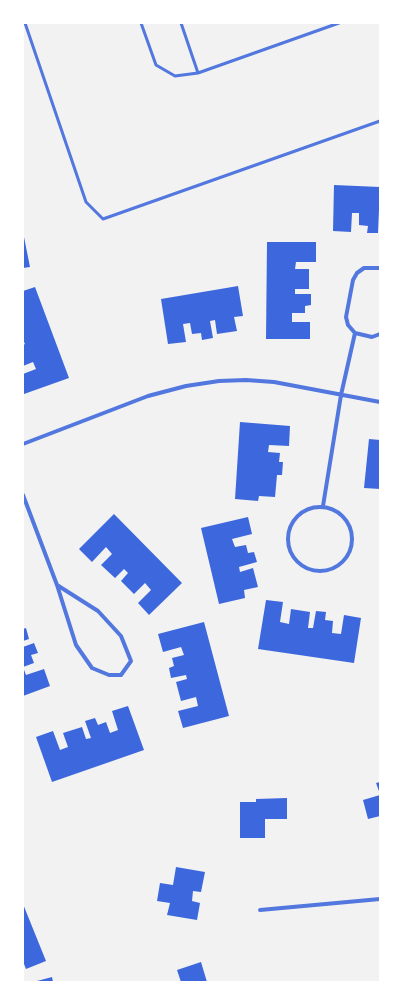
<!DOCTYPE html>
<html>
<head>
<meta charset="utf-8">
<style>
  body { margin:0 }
  #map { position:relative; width:403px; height:1005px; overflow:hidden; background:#f2f2f2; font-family:Barlow,sans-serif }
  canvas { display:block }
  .frame { position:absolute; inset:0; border:24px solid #fff; pointer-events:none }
</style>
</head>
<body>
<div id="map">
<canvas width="403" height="1005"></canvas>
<div class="frame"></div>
</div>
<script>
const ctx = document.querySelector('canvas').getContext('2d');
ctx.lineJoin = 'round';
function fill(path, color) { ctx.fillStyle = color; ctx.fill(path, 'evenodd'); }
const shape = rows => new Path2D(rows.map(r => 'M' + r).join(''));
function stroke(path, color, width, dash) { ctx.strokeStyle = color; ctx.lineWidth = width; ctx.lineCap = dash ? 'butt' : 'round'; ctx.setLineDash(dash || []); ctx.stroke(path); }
fill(shape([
  [334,185,380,187,378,233,367,233,368,226,359,225,359,213,352,213,351,232,333,231],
  [23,232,30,267,23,268],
  [267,242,316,242,316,262,296,262,295,269,309,269,309,289,295,289,295,294,311,294,311,305,305,306,305,313,292,313,292,322,310,322,310,339,266,339],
  [238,286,243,316,234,317,237,331,217,334,215,320,210,321,213,338,202,340,201,333,192,334,190,323,183,324,186,342,168,344,161,299],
  [35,287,69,378,24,394,23,374,36,369,33,362,23,366,23,345,25,344,23,340,23,291],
  [240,422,290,426,289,446,269,445,268,452,280,453,279,462,283,462,282,475,277,475,275,497,259,496,258,501,235,499],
  [369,439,380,440,380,489,364,488],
  [114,514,182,583,149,615,138,603,151,590,145,583,134,594,121,581,128,573,124,569,115,578,101,565,112,554,106,547,92,562,79,549],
  [248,517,252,534,232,539,235,547,246,545,248,553,254,552,257,562,239,567,240,572,253,568,258,587,244,590,245,598,219,604,201,528],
  [266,600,283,602,280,622,289,624,291,609,310,612,308,628,313,628,316,611,326,612,325,620,333,621,332,633,341,634,344,615,361,618,354,663,258,649],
  [204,622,229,716,183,728,178,711,198,706,196,697,181,701,176,682,187,679,186,675,171,678,169,668,174,666,172,658,184,655,181,647,163,652,158,634],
  [26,628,29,639,23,641,23,629],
  [34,643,38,653,31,655,34,663,23,667,23,647],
  [23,667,26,675,44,669,50,686,23,696],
  [128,706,144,750,52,782,36,737,53,731,60,750,68,747,63,733,82,727,86,739,91,738,85,721,95,718,98,725,106,722,110,733,118,730,112,711],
  [380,782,380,794,376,783],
  [380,795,380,816,368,819,363,800],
  [287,798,287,819,265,819,265,838,240,838,240,802,256,802,256,799],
  [176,867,205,872,201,892,193,891,192,901,200,903,197,920,167,915,170,903,157,901,160,883,173,885],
  [23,904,46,961,26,969,24,964,23,965],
  [201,962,207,982,181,982,177,970],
  [52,977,53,982,37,982,37,981]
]), '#3d67dc');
stroke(shape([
  [25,23,86,202,103,219,380,121],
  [141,23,156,65,175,76,198,73,339,23],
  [181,23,198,73]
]), '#5277de', 3);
stroke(shape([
  [380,268,364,268,357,273,353,280,346,317,348,325,355,333,372,337,380,334],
  [23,444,148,396,186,386,219,381,246,380,274,382,380,402],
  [23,495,57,585,76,645,92,668,109,675,121,675,131,661,121,636,98,611,57,585],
  [323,506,341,395,355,333],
  '288 539a32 32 0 1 1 64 0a32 32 0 1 1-64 0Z',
  [260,910,380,899]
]), '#5277de', 4);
</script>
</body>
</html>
